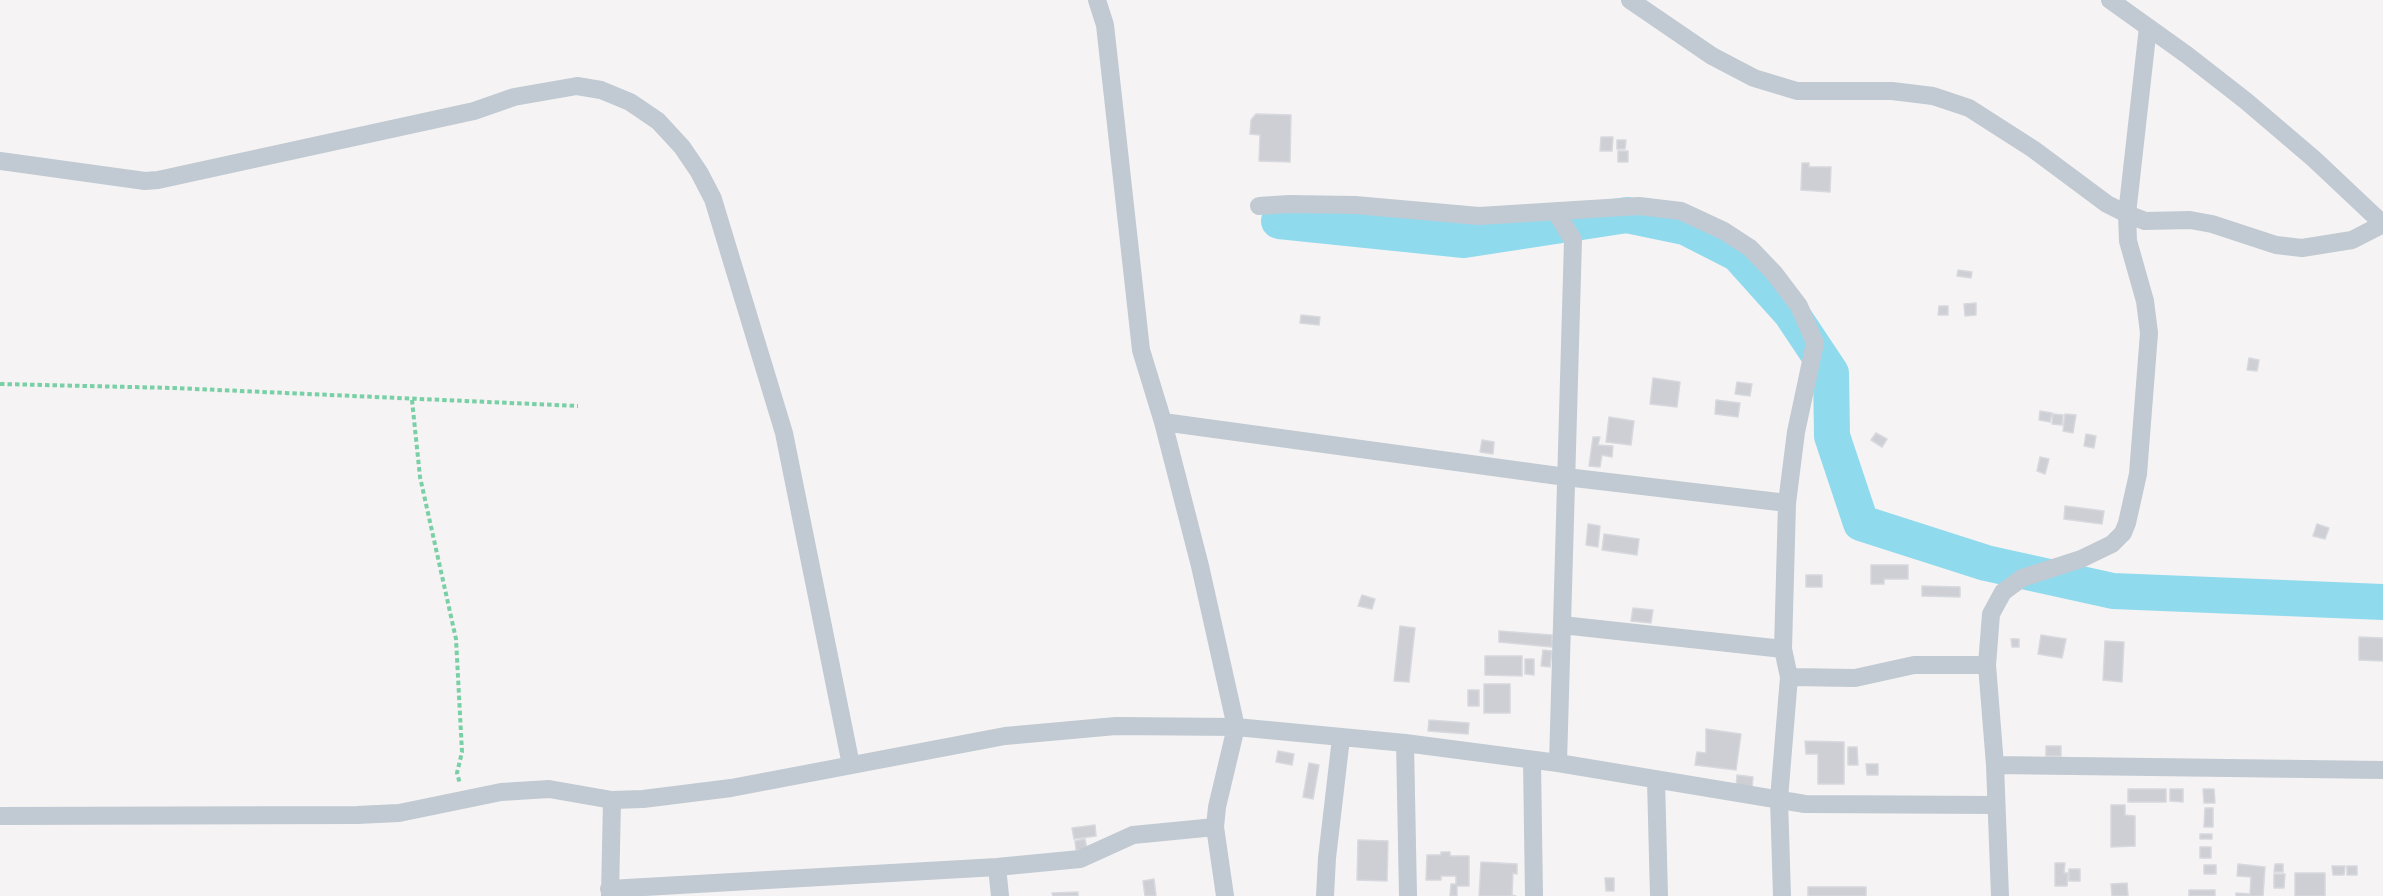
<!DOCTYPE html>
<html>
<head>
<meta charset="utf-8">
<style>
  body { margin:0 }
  canvas { display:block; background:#f5f3f3 }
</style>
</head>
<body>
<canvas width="2383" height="896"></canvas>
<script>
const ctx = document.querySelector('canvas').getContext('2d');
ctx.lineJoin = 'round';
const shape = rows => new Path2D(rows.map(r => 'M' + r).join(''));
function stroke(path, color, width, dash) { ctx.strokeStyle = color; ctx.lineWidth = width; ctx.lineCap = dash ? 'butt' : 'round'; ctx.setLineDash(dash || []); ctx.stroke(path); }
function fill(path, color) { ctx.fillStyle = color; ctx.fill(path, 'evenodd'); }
stroke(shape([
  [1279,221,1464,240,1627,215,1685,227,1738,254,1791,313,1831,373,1832,436,1861,523,1986,563,2113,591,2383,602]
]), '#90daee', 36);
const building = shape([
  [1256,114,1291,115,1290,162,1259,161,1260,135,1250,134,1251,120,1256,114],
  [1601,137,1613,137,1612,151,1600,151,1601,137],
  [1617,140,1626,140,1625,149,1617,149,1617,140],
  [1618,151,1628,151,1628,162,1618,162,1618,151],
  [1802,163,1809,163,1809,167,1831,167,1830,192,1801,190,1802,163],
  [1958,270,1972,272,1971,278,1957,276,1958,270],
  [1976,303,1976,315,1965,316,1964,304,1976,303],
  [1939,306,1948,306,1948,315,1938,315,1939,306],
  [1301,315,1320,317,1319,325,1300,323,1301,315],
  [2249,358,2259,360,2257,371,2247,370,2249,358],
  [1653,378,1680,382,1677,407,1650,404,1653,378],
  [1737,382,1752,384,1750,396,1735,394,1737,382],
  [1716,400,1740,403,1738,417,1715,414,1716,400],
  [2040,411,2052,413,2050,422,2039,420,2040,411],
  [2053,414,2063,415,2062,425,2052,424,2053,414],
  [2065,414,2076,415,2073,433,2063,431,2065,414],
  [1609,417,1634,421,1631,445,1606,442,1609,417],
  [1876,433,1887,439,1882,447,1871,440,1876,433],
  [2086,434,2096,436,2094,448,2084,446,2086,434],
  [1593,437,1600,437,1598,445,1613,446,1612,457,1602,455,1600,467,1589,466,1593,437],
  [1482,440,1494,442,1493,454,1480,452,1482,440],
  [2040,457,2049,459,2045,474,2037,471,2040,457],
  [2065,506,2104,511,2102,524,2064,519,2065,506],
  [1588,524,1600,526,1598,547,1586,545,1588,524],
  [2317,524,2329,528,2325,539,2313,536,2317,524],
  [1604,534,1639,539,1637,555,1602,550,1604,534],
  [1871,565,1908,565,1908,579,1884,579,1884,584,1871,584,1871,565],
  [1806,575,1822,575,1822,587,1806,587,1806,575],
  [1922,586,1960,587,1960,597,1922,596,1922,586],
  [1362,595,1375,599,1372,609,1358,606,1362,595],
  [1633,608,1653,610,1651,623,1631,621,1633,608],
  [1400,626,1415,628,1409,682,1394,681,1400,626],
  [1499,631,1552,635,1552,647,1499,642,1499,631],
  [2041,635,2066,639,2062,658,2038,654,2041,635],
  [2359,637,2383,638,2383,661,2359,660,2359,637],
  [2011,639,2019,639,2019,647,2012,647,2011,639],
  [2105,641,2124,642,2122,682,2103,680,2105,641],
  [1543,650,1552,651,1550,667,1541,666,1543,650],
  [1485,656,1522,656,1522,676,1485,675,1485,656],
  [1525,659,1534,659,1534,675,1525,674,1525,659],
  [1484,684,1510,684,1510,713,1484,713,1484,684],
  [1468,690,1479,690,1479,706,1468,706,1468,690],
  [1429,720,1469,723,1468,734,1428,731,1429,720],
  [1706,729,1741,734,1736,770,1695,765,1697,752,1706,753,1706,729],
  [1805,741,1844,742,1844,784,1818,784,1818,754,1806,754,1805,741],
  [2046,746,2061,746,2061,756,2046,756,2046,746],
  [1848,747,1857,747,1858,765,1848,765,1848,747],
  [1278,751,1294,754,1292,765,1276,762,1278,751],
  [1309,763,1319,765,1313,799,1303,797,1309,763],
  [1866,764,1878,764,1878,775,1867,775,1866,764],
  [1737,775,1753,777,1752,789,1736,788,1737,775],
  [2128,789,2166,789,2166,802,2128,802,2128,789],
  [2170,789,2183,789,2183,802,2170,801,2170,789],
  [2203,789,2214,789,2215,803,2204,803,2203,789],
  [2111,805,2125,805,2125,815,2135,816,2135,846,2111,847,2111,805],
  [2205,808,2213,808,2213,827,2204,827,2205,808],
  [1095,825,1096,836,1074,839,1072,828,1095,825],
  [2200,834,2212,834,2212,839,2200,839,2200,834],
  [1085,839,1087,849,1076,850,1075,841,1085,839],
  [1358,840,1388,841,1387,881,1357,880,1358,840],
  [2200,847,2211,847,2211,858,2200,858,2200,847],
  [1441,852,1450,852,1450,856,1469,856,1469,886,1457,886,1457,896,1450,896,1451,884,1456,884,1456,876,1441,876,1441,880,1426,880,1427,855,1441,855,1441,852],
  [1481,862,1517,864,1517,874,1513,873,1512,895,1516,896,1479,896,1481,862],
  [2055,863,2065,863,2064,873,2068,873,2067,886,2055,886,2055,863],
  [2238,864,2265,867,2263,896,2236,896,2236,893,2250,894,2251,877,2237,876,2238,864],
  [2275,864,2283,864,2283,872,2274,872,2275,864],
  [2204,865,2216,865,2216,874,2204,874,2204,865],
  [2332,866,2345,866,2344,875,2333,875,2332,866],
  [2347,866,2357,866,2357,875,2347,875,2347,866],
  [2069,869,2080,869,2080,881,2069,881,2069,869],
  [2295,873,2325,873,2325,896,2295,896,2295,873],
  [2274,874,2285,874,2284,888,2274,888,2274,874],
  [1605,878,1614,878,1614,891,1606,891,1605,878],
  [1154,879,1156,896,1145,896,1143,881,1154,879],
  [2127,883,2128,896,2112,896,2111,884,2127,883],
  [1808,887,1866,887,1866,896,1808,896,1808,887],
  [2189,890,2215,890,2215,896,2189,896,2189,890],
  [1078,892,1078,896,1053,896,1052,893,1078,892]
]);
fill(building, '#cdcfd5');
stroke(building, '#d7d9de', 1.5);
stroke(shape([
  [0,384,174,388,578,406],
  [412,400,420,477,456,639,462,752,457,773,460,784]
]), '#7ad0a6', 4, [4.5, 3]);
stroke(shape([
  [1097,0,1105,25,1141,350,1163,422,1200,566,1236,727,1217,807,1215,827,1225,896],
  [1630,0,1712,56,1754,78,1797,91,1892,91,1933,96,1969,108,2033,149,2107,204,2127,214,2145,221,2190,220,2212,224,2276,245,2302,248,2352,240,2383,224,2314,159,2246,101,2187,55,2110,0],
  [0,161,145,181,158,180,474,111,514,97,577,86,601,90,630,102,658,121,682,147,699,172,713,199,784,433,851,765],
  [1259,206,1289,204,1355,205,1479,216,1639,206,1681,211,1724,231,1750,248,1774,273,1799,306,1815,343,1796,432,1787,503,1783,649,1789,677,1779,799,1782,896],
  [1556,212,1573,240,1558,763],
  [1163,422,1566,477,1787,503],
  [1562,625,1783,649],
  [1789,677,1855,678,1914,665,1987,665],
  [1405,743,1408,896],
  [1532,761,1534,896],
  [1995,765,2383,770],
  [1656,780,1659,896],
  [0,816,357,815,399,813,501,792,549,789,612,800,643,799,731,788,1005,736,1116,726,1236,727,1405,743,1558,763,1805,804,1996,805],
  [997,867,1000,896],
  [609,889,997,867,1080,859,1133,835,1215,827],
  [610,896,612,800],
  [1325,896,1327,858,1341,738],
  [2000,896,1995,765,1987,665,1991,614,2003,592,2022,578,2081,559,2112,544,2123,533,2127,523,2138,474,2149,333,2145,301,2128,241,2127,214,2148,27]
]), '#c1cad2', 18);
</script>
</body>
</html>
